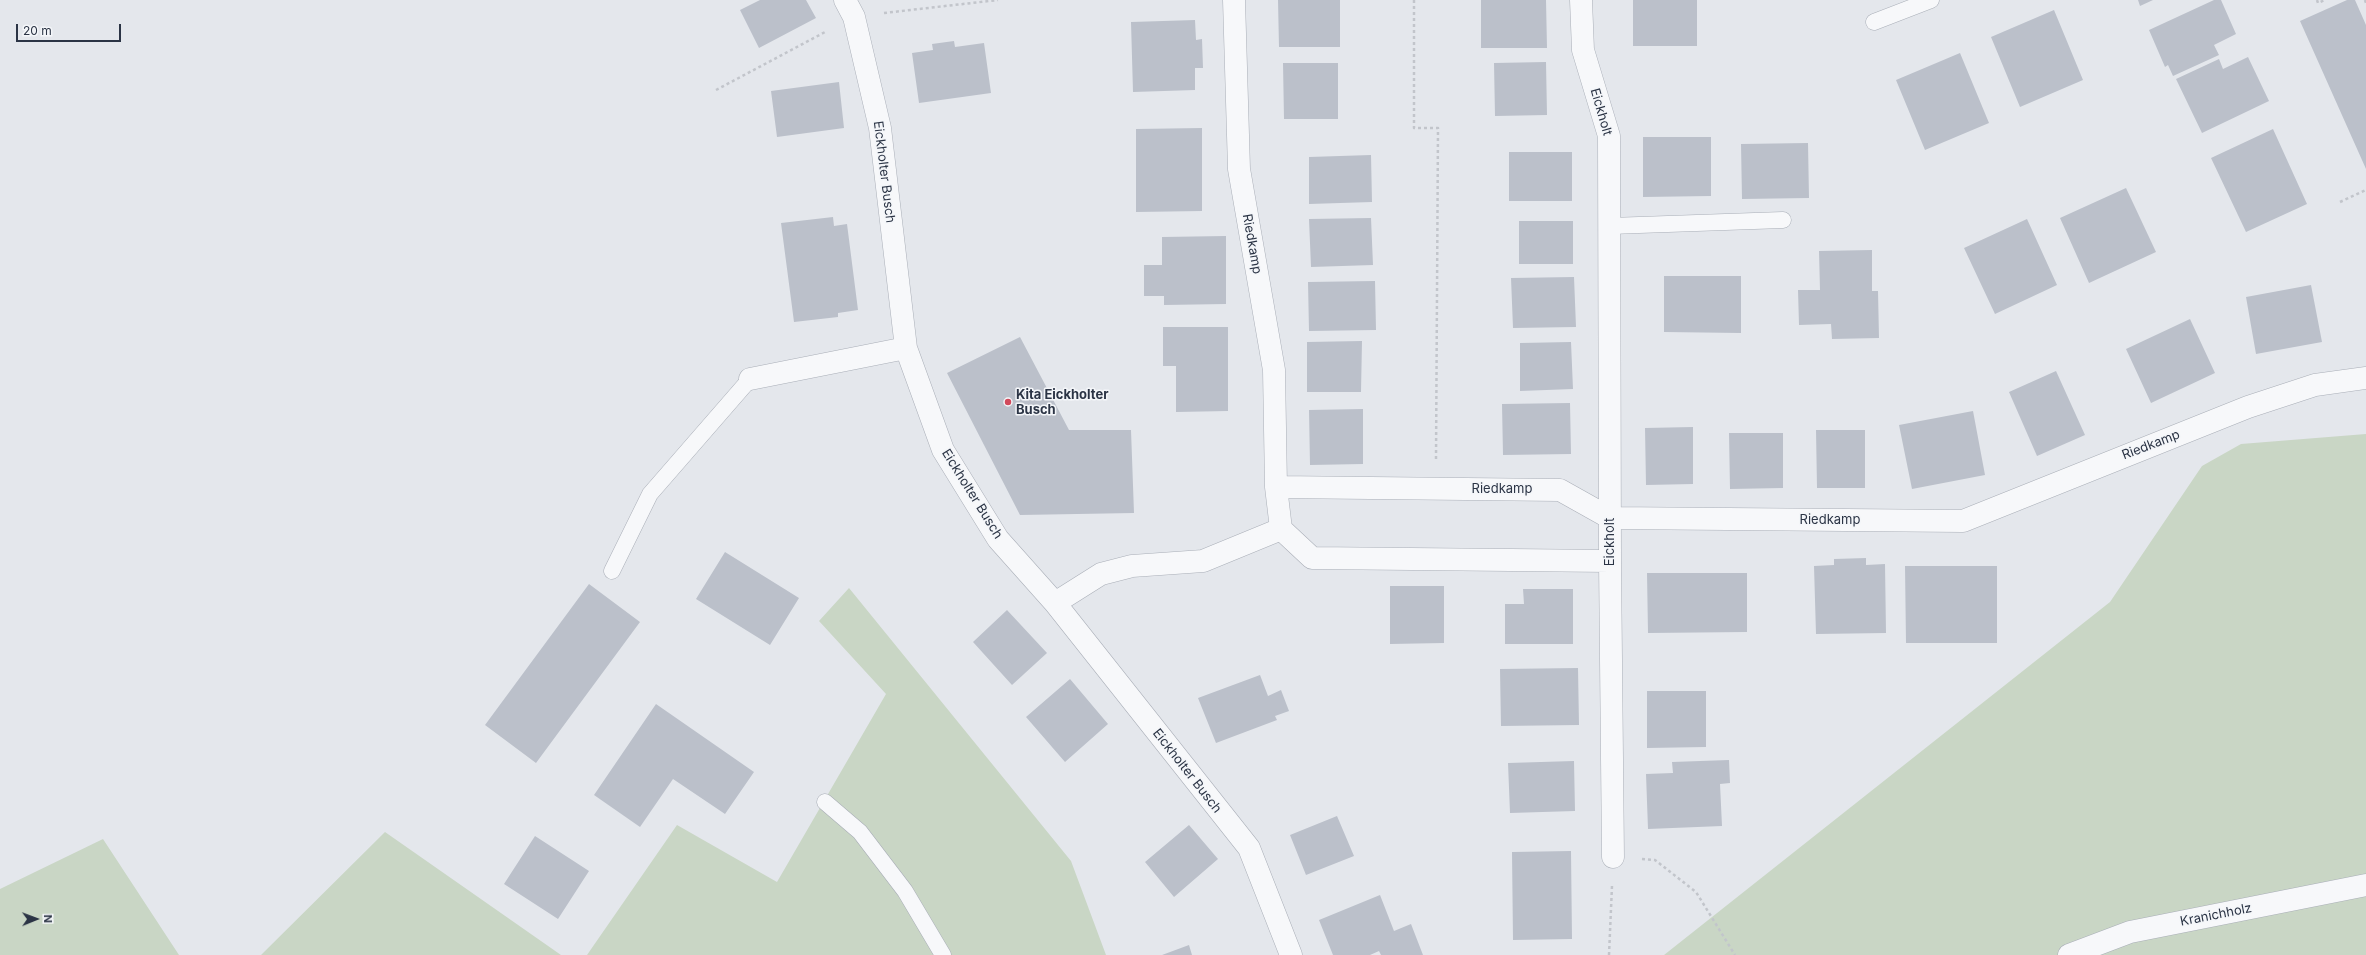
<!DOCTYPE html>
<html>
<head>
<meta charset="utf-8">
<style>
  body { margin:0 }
  #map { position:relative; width:2366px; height:955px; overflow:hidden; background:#e4e7ec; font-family:Inter,sans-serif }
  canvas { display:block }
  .north { position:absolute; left:16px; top:899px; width:40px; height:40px; -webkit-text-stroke:3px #f4f6f9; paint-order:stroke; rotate:89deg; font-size:11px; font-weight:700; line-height:16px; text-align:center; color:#2b3445 }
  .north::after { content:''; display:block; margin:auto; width:14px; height:18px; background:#2b3445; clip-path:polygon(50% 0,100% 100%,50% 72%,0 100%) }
  .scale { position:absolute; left:16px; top:24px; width:105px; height:18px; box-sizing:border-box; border:2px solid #2b3445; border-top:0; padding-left:5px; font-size:12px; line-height:14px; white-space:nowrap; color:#2b3445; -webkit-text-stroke:3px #f4f6f9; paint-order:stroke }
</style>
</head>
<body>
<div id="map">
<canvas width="2366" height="955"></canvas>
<div class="north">N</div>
<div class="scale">20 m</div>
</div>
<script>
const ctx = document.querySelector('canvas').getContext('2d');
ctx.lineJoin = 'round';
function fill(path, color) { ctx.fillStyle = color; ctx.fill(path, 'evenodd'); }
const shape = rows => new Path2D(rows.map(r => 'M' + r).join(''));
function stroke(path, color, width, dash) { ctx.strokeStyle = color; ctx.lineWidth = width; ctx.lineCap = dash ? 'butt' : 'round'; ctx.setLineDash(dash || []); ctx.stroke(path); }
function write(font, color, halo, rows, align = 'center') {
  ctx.font = font + ' Inter,sans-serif'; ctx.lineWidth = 3; ctx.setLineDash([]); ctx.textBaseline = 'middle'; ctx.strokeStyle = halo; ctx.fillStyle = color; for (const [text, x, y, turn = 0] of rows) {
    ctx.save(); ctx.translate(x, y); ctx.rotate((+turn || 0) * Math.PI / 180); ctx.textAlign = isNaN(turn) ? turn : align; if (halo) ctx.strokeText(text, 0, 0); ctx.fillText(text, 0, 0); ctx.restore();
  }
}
fill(shape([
  [2366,434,2366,955,1664,955,2110,602,2202,466,2241,444],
  [849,588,1071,861,1106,955,587,955,677,825,777,882,886,694,819,621],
  [385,832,561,955,261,955],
  [103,839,179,955,0,955,0,889]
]), '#c9d6c5');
fill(shape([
  [760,0,806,0,816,18,759,48,740,10],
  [1278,0,1340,0,1340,47,1279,47],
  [1481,0,1546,0,1547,48,1481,48],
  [1633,0,1697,0,1697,46,1633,46],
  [2138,0,2153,0,2140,6],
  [2214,0,2221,0,2236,34,2214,45,2219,55,2173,76,2168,65,2165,67,2149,30],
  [2347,0,2355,0,2366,25,2366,169,2300,21],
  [2054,10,2083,80,2020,107,1991,37],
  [1195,20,1196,40,1202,39,1203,68,1195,68,1195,90,1133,92,1131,22],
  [954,41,955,47,984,43,991,93,919,103,912,53,933,50,932,44],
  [1960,53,1989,123,1925,150,1896,80],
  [2248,57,2269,101,2202,133,2176,79,2219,59,2223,69],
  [1546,62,1547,115,1495,116,1494,63],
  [1283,63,1338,63,1338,119,1284,119],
  [839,82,844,128,777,137,771,91],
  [1202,128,1202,211,1136,212,1136,129],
  [2273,129,2307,204,2246,232,2211,158],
  [1643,137,1711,137,1711,196,1643,197],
  [1808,143,1809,198,1742,199,1741,144],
  [1509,152,1572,152,1572,201,1509,201],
  [1371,155,1372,202,1309,204,1309,157],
  [2126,188,2156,252,2089,283,2060,218],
  [833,217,834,226,847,224,858,310,838,313,838,317,794,322,781,223],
  [1371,218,1373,265,1311,267,1309,219],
  [2027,219,2057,285,1995,314,1964,248],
  [1519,221,1573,221,1573,264,1519,264],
  [1226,236,1226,304,1164,305,1164,296,1144,296,1144,265,1162,265,1162,237],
  [1872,250,1872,291,1878,291,1879,338,1832,339,1831,324,1799,325,1798,290,1820,290,1819,251],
  [1664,276,1741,276,1741,333,1664,332],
  [1574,277,1576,327,1513,328,1511,278],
  [1375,281,1376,330,1309,331,1308,282],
  [2311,285,2322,342,2256,354,2246,297],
  [2190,319,2215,373,2151,403,2126,349],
  [1163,327,1228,327,1228,411,1176,412,1176,366,1163,366],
  [1020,337,1069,430,1131,430,1134,513,1020,515,947,373],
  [1362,341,1361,392,1307,392,1307,342],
  [1571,342,1573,389,1520,391,1520,343],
  [2056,371,2085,435,2037,456,2009,392],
  [1570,403,1571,454,1503,455,1502,404],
  [1363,409,1363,464,1310,465,1309,410],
  [1973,411,1985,475,1912,489,1899,425],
  [1693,427,1693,484,1646,485,1645,428],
  [1816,430,1865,430,1865,488,1817,488],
  [1729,433,1783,433,1783,488,1730,489],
  [725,552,799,598,770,645,696,599],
  [1866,558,1866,565,1885,564,1886,633,1816,634,1814,566,1834,565,1834,559],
  [1905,566,1997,566,1997,643,1906,643],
  [1647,573,1747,573,1747,632,1648,633],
  [589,584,640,622,536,763,485,725],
  [1390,586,1444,586,1444,643,1390,644],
  [1523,589,1573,589,1573,644,1505,644,1505,604,1524,604],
  [1007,610,1047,653,1012,685,973,642],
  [1578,668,1579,725,1501,726,1500,669],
  [1260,675,1268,696,1281,690,1289,711,1275,716,1277,720,1216,743,1198,698],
  [1070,679,1108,724,1065,762,1026,717],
  [1647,691,1706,691,1706,747,1647,748],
  [656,704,754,772,725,814,673,779,640,827,594,795],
  [1729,760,1730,783,1720,784,1722,826,1648,829,1646,774,1673,773,1672,762],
  [1574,761,1575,811,1510,813,1508,763],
  [1337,816,1354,856,1306,875,1290,835],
  [1189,825,1218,859,1174,897,1145,862],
  [535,836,589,871,558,919,504,884],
  [1571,851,1572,939,1513,940,1512,852],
  [1380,895,1394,931,1411,924,1423,955,1381,955,1379,951,1370,955,1333,955,1319,920],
  [1189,945,1192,955,1162,955]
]), '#bbc0ca');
const lane = shape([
  [1874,22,1931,0],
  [1610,226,1783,220],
  [612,571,650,494,750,379],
  [825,802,860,832,905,891,943,955]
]);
const street = shape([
  [845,0,854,17,880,128,906,348,943,450,998,539,1055,603,1249,848,1291,955],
  [1234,0,1239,169,1274,370,1276,487,1560,490,1610,518,1963,521,2248,407,2315,385,2366,378],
  [1581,0,1583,50,1609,136,1610,561,1613,857],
  [750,379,906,348],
  [1276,487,1281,529,1312,558,1610,561],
  [1055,603,1101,574,1132,566,1203,561,1281,529],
  [2069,955,2130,932,2366,885]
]);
stroke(lane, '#a9aeb7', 17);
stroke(street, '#a9aeb7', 23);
stroke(shape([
  [1414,0,1414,128,1438,128,1436,460],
  [2317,0,2318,3,2325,0],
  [2365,0,2366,3],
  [884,13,998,0],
  [716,90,827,31],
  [2340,202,2366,190],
  [1642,859,1655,860,1696,892,1735,955],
  [1609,955,1612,886]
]), '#c2c5cb', 2.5, [3, 3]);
stroke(lane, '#f7f8fa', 16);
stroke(street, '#f7f8fa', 22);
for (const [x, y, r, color] of [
  [1008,402,4,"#d1495b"]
]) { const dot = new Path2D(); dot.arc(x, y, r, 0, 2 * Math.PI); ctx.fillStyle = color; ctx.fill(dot); stroke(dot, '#f4f6f9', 1.5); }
write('13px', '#2b3445', '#f4f6f9', [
  ["Eickholt",1601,112,74],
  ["Eickholter Busch",884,172,83],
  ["Riedkamp",1252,244,80],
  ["Riedkamp",2151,445,-21],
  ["Riedkamp",1502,489],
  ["Eickholter Busch",972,494,58],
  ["Riedkamp",1830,520],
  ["Eickholt",1610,542,-90],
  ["Eickholter Busch",1187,771,52],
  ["Kranichholz",2216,915,-11]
]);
write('bold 13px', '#2b3445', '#f4f6f9', [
  ["Kita Eickholter",1016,395],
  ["Busch",1016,410]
], 'left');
</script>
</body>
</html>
